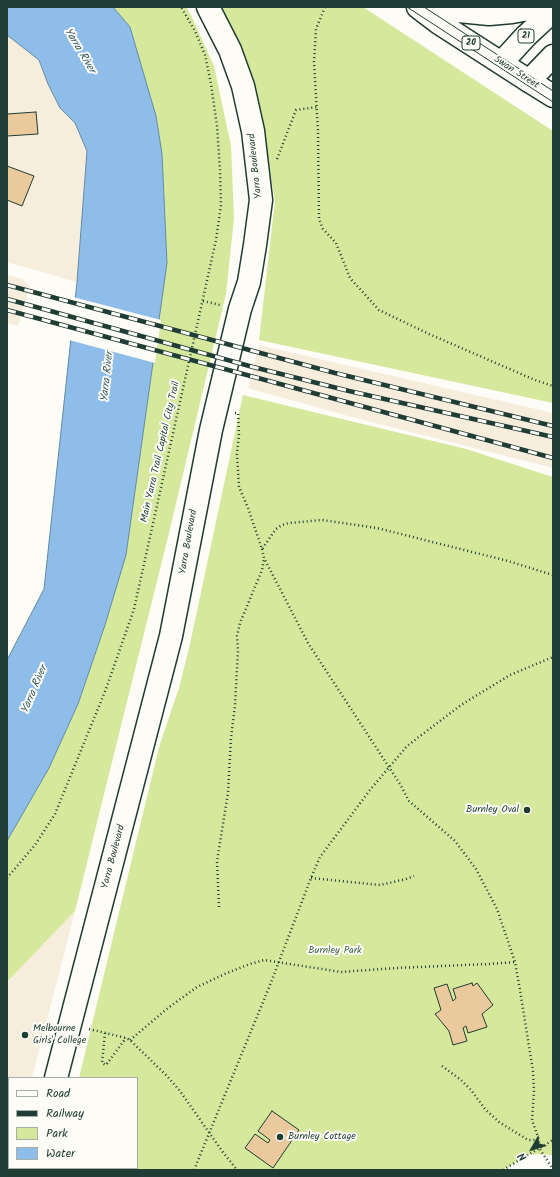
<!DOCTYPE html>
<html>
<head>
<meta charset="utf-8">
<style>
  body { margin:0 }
  #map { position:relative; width:560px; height:1177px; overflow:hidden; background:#fdfcf7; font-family:Kalam,sans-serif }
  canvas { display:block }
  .frame { position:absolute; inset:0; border:8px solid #1f3d34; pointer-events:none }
  .legend { position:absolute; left:8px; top:1077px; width:130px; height:92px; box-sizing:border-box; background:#fdfcf7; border:1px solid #a4b0a9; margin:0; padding:5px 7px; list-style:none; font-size:12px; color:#1f3d34 }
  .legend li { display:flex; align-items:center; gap:8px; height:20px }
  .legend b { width:20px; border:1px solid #a4b0a9 }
  .north { position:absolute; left:512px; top:1129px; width:40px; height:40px; -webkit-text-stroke:3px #fdfcf7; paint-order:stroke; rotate:231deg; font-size:11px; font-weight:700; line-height:16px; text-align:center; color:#1f3d34 }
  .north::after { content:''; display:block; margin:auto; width:14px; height:18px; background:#1f3d34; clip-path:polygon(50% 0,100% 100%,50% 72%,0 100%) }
</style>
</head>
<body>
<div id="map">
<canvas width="560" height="1177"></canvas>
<div class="frame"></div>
<ul class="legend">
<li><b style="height:5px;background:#fdfcf7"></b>Road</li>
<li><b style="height:5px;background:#1f3d34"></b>Railway</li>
<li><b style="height:11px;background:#d5e89c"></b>Park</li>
<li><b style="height:11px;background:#8ebde9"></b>Water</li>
</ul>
<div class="north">N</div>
</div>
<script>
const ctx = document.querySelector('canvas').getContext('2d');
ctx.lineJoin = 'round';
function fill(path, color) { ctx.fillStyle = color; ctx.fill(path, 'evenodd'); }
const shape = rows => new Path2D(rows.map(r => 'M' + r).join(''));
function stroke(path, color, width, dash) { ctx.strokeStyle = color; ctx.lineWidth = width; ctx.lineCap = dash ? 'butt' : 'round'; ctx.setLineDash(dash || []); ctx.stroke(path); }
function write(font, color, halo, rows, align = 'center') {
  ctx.font = font + ' Kalam,sans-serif'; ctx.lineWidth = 4; ctx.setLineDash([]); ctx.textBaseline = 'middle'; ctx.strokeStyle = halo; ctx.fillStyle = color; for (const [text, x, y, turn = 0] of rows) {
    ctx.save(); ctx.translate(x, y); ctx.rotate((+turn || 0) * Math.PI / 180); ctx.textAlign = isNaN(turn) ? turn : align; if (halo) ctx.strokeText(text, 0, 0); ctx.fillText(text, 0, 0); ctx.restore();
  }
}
fill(shape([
  [7,35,39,60,48,84,60,108,75,123,87,150,77,282,7,262],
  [7,275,22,279,30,286,18,326,7,323],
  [259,345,553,413,553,468,352,417,248,388],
  [75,911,32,1078,9,1078,9,1164,7,1170,7,982]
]), '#f7eddc');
fill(shape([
  [113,7,186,7,191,15,214,66,231,146,234,218,226,294,168,537,75,911,7,982,7,841,49,768,78,704,105,625,126,555,167,263,162,154,156,116,130,27],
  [222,7,363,7,553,131,553,403,259,340,275,201,257,98],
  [243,395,466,449,553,477,553,1155,531,1154,503,1170,57,1170,57,1168,137,1168,137,1078,79,1078,159,747,179,688,190,644]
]), '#d5e89c');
const water = shape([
  [7,7,113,7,130,27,156,116,162,154,167,263,126,555,105,625,78,704,49,768,7,841,7,660,44,589,77,282,87,151,75,123,60,108,48,84,39,60,7,35,7,7]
]);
fill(water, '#8ebde9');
stroke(water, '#628aa1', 1);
fill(shape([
  [73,297,161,320,155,363,69,340]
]), '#fdfcf7');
const building = shape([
  [36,112,38,134,7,136,7,114,36,112],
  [7,166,34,176,22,206,7,200,7,166],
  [472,983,473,986,477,983,493,1005,482,1014,487,1027,468,1033,466,1026,463,1028,467,1041,453,1045,449,1031,435,1014,441,1010,434,988,447,984,453,1001,456,998,453,989,472,983],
  [272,1111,299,1130,273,1168,245,1148,255,1134,268,1143,270,1140,258,1131,272,1111]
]);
fill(building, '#eac99c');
stroke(building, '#1f3d34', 1);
const secondary = shape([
  [529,81,553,96],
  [56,1078,171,636,211,430,240,309,249,282,255,245,261,200,253,131,243,86,230,50,208,7],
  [31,1170,32,1168]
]);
const primary = shape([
  [418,7,439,23,529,81,553,56],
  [418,7,489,14,512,12,540,7],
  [503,64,504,60,526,36,553,11]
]);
stroke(secondary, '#1f3d34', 25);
stroke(primary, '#1f3d34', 25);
stroke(shape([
  [325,7,316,29,314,62,318,131,319,219,323,229,336,243,350,278,379,310,429,334,535,380,553,386],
  [277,159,296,110,317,107],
  [203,301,220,305],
  [235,413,238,413,239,435,237,454,239,487,248,508,262,549,276,529,282,525,289,523,322,520,377,528,508,561,553,575],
  [262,549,264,558,308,643,400,784,409,801,455,841,476,869,497,909,515,962,520,990,533,1071,534,1092,532,1120,539,1140,539,1148,553,1169],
  [7,878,35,845,55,814,106,689,134,609,216,240,221,205,220,170,217,126,211,84,205,55,195,31,181,7],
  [311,878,380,885,406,879,414,876],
  [219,907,217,861,228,793,231,738,235,705,238,651,237,636,240,623,262,570,264,559],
  [89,1029,126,1038,130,1040,166,1075,180,1091,222,1151,237,1170],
  [105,1033,102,1063,106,1065,126,1038],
  [130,1040,168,1008,197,987,227,973,250,964,264,960,341,972,396,968,489,964,515,962],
  [442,1066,461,1080,471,1090,485,1109,499,1122,528,1140,539,1140],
  [194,1170,270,985,311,878,320,857,370,790,407,746,461,705,510,675,553,657],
  [503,1170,553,1140]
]), '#1f3d34', 2.5, [1, 3]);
stroke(secondary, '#fdfcf7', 22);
stroke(primary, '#fdfcf7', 22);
stroke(shape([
  [407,7,553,102],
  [424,7,553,91]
]), '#1f3d34', 1);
const rail = shape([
  [7,285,335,373,553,426],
  [7,299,253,367,349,391,553,437],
  [7,310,553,458]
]);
stroke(rail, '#1f3d34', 4.5);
stroke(rail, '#fdfcf7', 3, [9]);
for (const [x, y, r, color] of [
  [527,810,4,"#1f3d34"],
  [25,1035,4,"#1f3d34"],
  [280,1137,4,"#1f3d34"]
]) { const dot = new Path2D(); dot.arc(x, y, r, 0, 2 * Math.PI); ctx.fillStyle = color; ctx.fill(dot); stroke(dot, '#fdfcf7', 1.5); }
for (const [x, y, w] of [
  [526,36,16],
  [471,43,18]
]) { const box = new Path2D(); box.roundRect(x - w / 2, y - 7, w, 14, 3); ctx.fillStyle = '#fdfcf7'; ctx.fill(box); stroke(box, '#1f3d34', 1); }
write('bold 9px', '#1f3d34', null, [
  ["21",526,36],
  ["20",471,43]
]);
write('10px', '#1f3d34', '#fdfcf7', [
  ["Swan Street",516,73,33],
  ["Yarra Boulevard",256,166,-96],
  ["Main Yarra Trail Capital City Trail",161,452,-77],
  ["Yarra Boulevard",189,542,-80],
  ["Yarra Boulevard",114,857,-75]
]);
write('10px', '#1f3d34', '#fdfcf7', [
  ["Burnley Oval",519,810,"right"],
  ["Melbourne",33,1029],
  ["Girls' College",33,1041],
  ["Burnley Cottage",288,1137]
], 'left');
write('10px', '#435f49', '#fdfcf7', [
  ["Burnley Park",335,951]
]);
write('italic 11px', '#3b5d61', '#fdfcf7', [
  ["Yarra River",79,51,59],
  ["Yarra River",108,377,-84],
  ["Yarra River",35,690,-67]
]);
</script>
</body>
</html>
